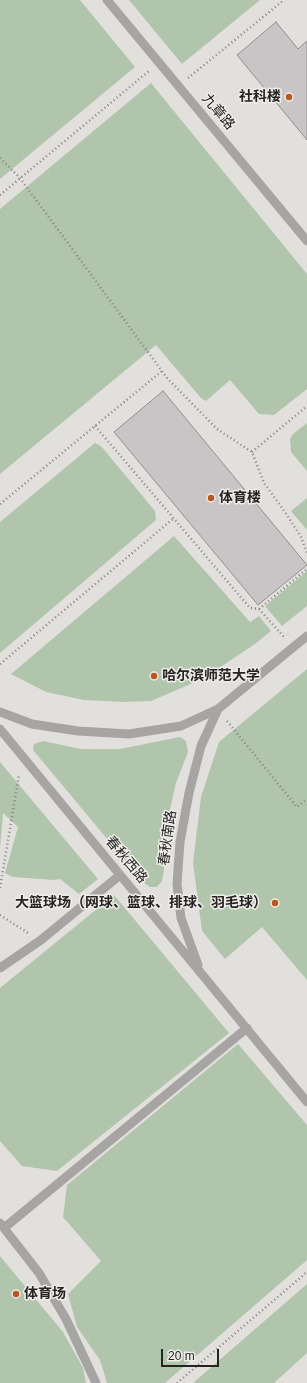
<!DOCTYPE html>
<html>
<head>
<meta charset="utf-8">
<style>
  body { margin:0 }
  #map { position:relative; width:307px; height:1383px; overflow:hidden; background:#e2e0dd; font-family:Helvetica,sans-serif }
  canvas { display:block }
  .scale { position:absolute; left:161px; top:1349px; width:58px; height:18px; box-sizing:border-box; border:2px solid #252423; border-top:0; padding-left:5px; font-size:12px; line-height:14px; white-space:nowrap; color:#252423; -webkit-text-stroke:3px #efedea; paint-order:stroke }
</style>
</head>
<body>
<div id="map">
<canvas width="307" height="1383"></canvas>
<div class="scale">20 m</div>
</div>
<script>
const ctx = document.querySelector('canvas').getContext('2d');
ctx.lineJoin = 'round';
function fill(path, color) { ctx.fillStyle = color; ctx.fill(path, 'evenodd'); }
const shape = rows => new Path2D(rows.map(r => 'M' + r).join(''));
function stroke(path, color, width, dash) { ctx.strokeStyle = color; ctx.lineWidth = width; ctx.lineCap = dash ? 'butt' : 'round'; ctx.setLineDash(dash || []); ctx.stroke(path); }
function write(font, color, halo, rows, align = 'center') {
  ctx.font = font + ' Helvetica,"Noto Sans SC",sans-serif'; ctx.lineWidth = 3; ctx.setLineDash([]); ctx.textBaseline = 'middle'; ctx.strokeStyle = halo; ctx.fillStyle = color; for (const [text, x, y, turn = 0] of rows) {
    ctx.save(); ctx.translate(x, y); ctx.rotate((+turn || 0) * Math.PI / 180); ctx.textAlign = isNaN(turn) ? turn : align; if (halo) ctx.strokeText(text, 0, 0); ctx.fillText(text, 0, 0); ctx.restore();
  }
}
fill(shape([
  [0,0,80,0,135,67,0,179],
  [129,0,260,0,182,64],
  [151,83,307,274,307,389,274,415,259,414,230,380,206,401,201,398,156,345,0,474,0,209],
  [307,423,307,471,291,452,290,439,293,434],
  [95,443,101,446,155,511,156,520,0,653,0,522],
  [307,498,307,530,291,511],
  [174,536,250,622,259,616,271,631,255,644,213,672,186,686,151,701,123,702,84,700,46,692,11,674],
  [307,571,307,606,282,626,265,606],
  [307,669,307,980,262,927,225,959,202,931,193,863,201,797,219,742],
  [180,737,186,741,188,752,176,783,168,818,164,851,164,870,162,881,157,887,150,887,143,882,33,750,34,744,43,741,81,749,120,749],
  [0,762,98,879,79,894,60,879,54,880,13,877,5,873,18,827,3,813,0,848],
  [114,895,229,1033,57,1171,22,1166,0,1141,0,988],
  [238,1044,307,1125,307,1260,165,1383,107,1383,100,1360,77,1327,68,1294,101,1261,63,1217,67,1185],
  [0,1256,63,1332,83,1368,86,1383,0,1383],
  [307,1284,307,1353,274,1383,193,1383]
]), '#b1c4ac');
const building = shape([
  [276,22,298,49,307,41,307,140,237,55,276,22],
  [163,391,307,565,258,605,114,432,163,391]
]);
fill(building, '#c9c5c6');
stroke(building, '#918e8f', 1);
stroke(shape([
  [188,78,284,0],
  [0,158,20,178,167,378,217,429,252,452,264,483,285,512,301,537,307,553],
  [0,195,149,71],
  [95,426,250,608,259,609,284,637],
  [252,452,307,406],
  [0,504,162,371],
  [259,609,307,569],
  [0,664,174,518],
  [227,721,297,807,307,799],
  [0,888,19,775],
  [0,915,28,933],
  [177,1383,307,1272]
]), '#858381', 2.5, [1, 3]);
stroke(shape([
  [107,0,307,241],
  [0,712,32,724,78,731,129,734,181,726,218,709,307,636],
  [0,729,307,1102],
  [198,965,181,918,177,884,180,842,189,793,201,746,218,709],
  [0,968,41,940,120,875],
  [0,1223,39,1273,66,1319,96,1383],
  [4,1228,247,1028]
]), '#a7a5a4', 9);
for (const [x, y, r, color] of [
  [289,97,4,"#ba571c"],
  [211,498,4,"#ba571c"],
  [154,676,4,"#ba571c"],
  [275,903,4,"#ba571c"],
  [16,1294,4,"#ba571c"]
]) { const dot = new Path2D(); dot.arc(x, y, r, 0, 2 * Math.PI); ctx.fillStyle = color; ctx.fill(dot); stroke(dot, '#efedea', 1.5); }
write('bold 14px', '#252423', '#efedea', [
  ["社科楼",281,97,"right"],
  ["体育楼",219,498],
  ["哈尔滨师范大学",162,676],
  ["大篮球场（网球、篮球、排球、羽毛球）",267,903,"right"],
  ["体育场",24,1294]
], 'left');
write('14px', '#252423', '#efedea', [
  ["九章路",218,112,50],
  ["春秋南路",168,838,-82],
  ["春秋西路",126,860,50]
]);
</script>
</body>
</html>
